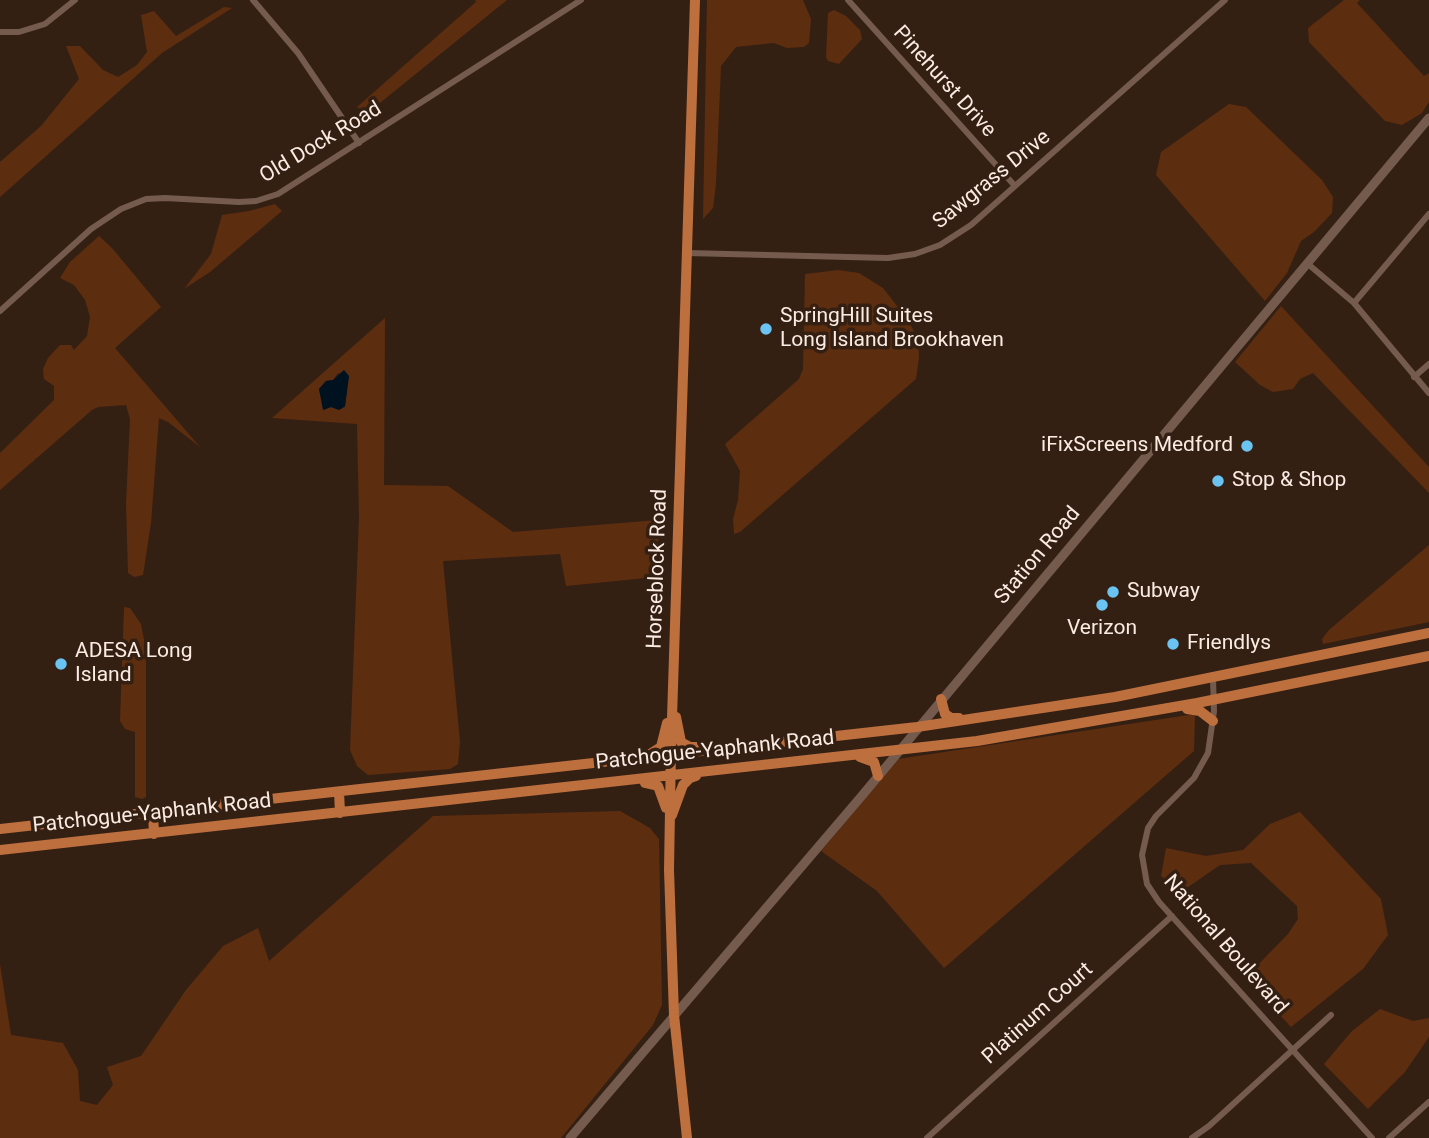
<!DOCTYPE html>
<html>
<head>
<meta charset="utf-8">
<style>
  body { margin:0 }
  canvas { display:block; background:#341f13 }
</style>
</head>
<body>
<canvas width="1429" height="1138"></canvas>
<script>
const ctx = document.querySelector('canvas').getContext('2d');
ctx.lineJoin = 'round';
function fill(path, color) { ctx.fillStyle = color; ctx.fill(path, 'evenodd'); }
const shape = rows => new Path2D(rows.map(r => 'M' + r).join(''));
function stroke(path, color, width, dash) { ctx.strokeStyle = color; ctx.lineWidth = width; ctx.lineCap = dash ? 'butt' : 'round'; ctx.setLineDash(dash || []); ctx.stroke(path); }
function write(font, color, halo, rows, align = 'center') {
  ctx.font = font + ' Roboto,sans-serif'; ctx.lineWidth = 7; ctx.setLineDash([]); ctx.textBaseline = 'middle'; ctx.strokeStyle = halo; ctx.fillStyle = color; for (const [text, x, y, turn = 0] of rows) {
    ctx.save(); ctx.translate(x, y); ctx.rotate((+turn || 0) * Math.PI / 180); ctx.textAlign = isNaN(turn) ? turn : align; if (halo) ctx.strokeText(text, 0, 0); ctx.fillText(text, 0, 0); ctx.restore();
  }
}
fill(shape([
  [475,0,507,0,375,107,362,110,357,107,476,2],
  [707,0,803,0,811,19,809,43,804,47,787,48,774,43,736,47,721,66,716,184,713,208,703,219],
  [1344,0,1360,0,1357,3,1424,76,1429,73,1429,102,1422,113,1402,125,1385,121,1309,42,1308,28],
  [224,7,232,8,162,53,0,197,0,162,41,126,79,79,66,46,80,46,103,70,118,77,137,65,147,52,141,15,154,11,176,36],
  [834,10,846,16,860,30,862,39,839,64,828,61,826,57,828,13],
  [1229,104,1246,107,1322,180,1333,197,1332,213,1314,232,1301,241,1287,273,1265,301,1156,175,1161,152],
  [275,204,282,211,210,272,184,289,211,254,222,215,249,211],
  [99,236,112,248,161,307,115,348,200,447,168,422,159,418,151,523,143,575,134,577,128,573,126,504,130,419,126,405,98,407,92,410,0,490,0,453,54,400,54,386,44,379,43,369,48,358,60,345,71,345,74,350,87,336,90,317,85,300,74,285,60,278,70,262],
  [838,270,859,273,883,288,908,320,918,339,919,358,916,379,740,532,734,534,733,519,738,500,740,471,725,444,799,379,803,369,805,274],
  [1281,306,1429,467,1429,493,1313,373,1300,379,1293,389,1273,392,1260,385,1235,362],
  [385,318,384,485,448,486,513,532,657,520,662,525,663,533,654,546,650,558,660,567,656,577,566,586,560,554,443,561,460,742,458,764,450,769,368,775,357,766,350,750,359,518,357,424,272,418],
  [338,373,349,376,345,407,339,410,331,407,324,410,319,389,326,381,333,380],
  [1429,545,1429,622,1323,644,1322,639,1329,630],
  [124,607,130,608,141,624,146,650,146,797,142,799,135,797,135,732,125,729,120,721],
  [1195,714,1194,751,944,968,877,891,821,851,898,759],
  [620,811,650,828,659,839,662,1005,653,1025,561,1138,0,1138,0,964,11,1035,63,1043,78,1070,80,1101,97,1105,113,1085,107,1067,141,1056,186,990,223,946,258,928,269,961,433,816],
  [1300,812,1381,899,1388,935,1363,969,1291,1027,1253,986,1249,974,1288,934,1298,919,1297,906,1251,863,1220,865,1181,892,1161,876,1166,848,1206,856,1243,850,1270,824],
  [1380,1009,1413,1021,1429,1018,1429,1037,1405,1072,1368,1109,1324,1064,1352,1031]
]), '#5d2d0f');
fill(shape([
  [344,370,349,376,345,406,339,410,331,407,323,410,319,389,326,381,333,380]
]), '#001220');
stroke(shape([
  [253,0,298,53,359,143],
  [848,0,1015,186],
  [0,32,19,32,45,24,75,0],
  [687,253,888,258,915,254,940,245,971,225,1225,0],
  [1308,264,1354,303,1429,393],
  [1354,303,1429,214],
  [0,311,91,229,121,209,146,199,165,198,239,202,256,201,278,194,581,0],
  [1414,377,1429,364],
  [1213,678,1214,711,1208,753,1194,778,1156,816,1148,828,1142,855,1147,884,1159,902,1372,1138],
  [927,1138,1172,916],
  [1192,1138,1209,1126,1331,1015],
  [1389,1138,1429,1102]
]), '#745b4e', 6);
stroke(shape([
  [570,1138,860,798,1429,118]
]), '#745b4e', 9);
stroke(shape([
  [941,699,945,714,951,718,959,718],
  [1187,709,1200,711,1213,721],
  [676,717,681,742,690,747,699,747],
  [647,756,661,747,667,723],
  [860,757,874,762,878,776],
  [645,783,658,786,666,808],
  [339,792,340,813],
  [153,813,154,834],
  [672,815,683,785,690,778,696,776],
  [0,829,917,727,1115,697,1429,633],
  [0,850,977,741,1197,703,1429,656],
  [687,1138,674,1015,669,870,671,749,695,0]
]), '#be6f3e', 10);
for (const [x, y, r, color] of [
  [766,329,7,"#6bc3f2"],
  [1247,446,7,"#6bc3f2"],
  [1218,481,7,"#6bc3f2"],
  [1113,592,7,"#6bc3f2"],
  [1102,605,7,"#6bc3f2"],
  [1173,644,7,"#6bc3f2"],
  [61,664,7,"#6bc3f2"]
]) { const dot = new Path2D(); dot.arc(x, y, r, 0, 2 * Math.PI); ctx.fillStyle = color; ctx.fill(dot); stroke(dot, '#341f13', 2.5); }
write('21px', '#faebe3', '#341f13', [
  ["Pinehurst Drive",944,82,48],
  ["Old Dock Road",321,143,-31],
  ["Sawgrass Drive",992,180,-39],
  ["Station Road",1038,556,-50],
  ["Horseblock Road",658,569,-88],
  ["Patchogue-Yaphank Road",715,751,-6],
  ["Patchogue-Yaphank Road",152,814,-6],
  ["National Boulevard",1225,945,49],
  ["Platinum Court",1038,1014,-42]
]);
write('21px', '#faebe3', '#341f13', [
  ["SpringHill Suites",780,317],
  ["Long Island Brookhaven",780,341],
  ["iFixScreens Medford",1233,446,"right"],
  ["Stop & Shop",1232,481],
  ["Subway",1127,592],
  ["Verizon",1102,629,"center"],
  ["Friendlys",1187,644],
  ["ADESA Long",75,652],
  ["Island",75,676]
], 'left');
</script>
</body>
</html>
